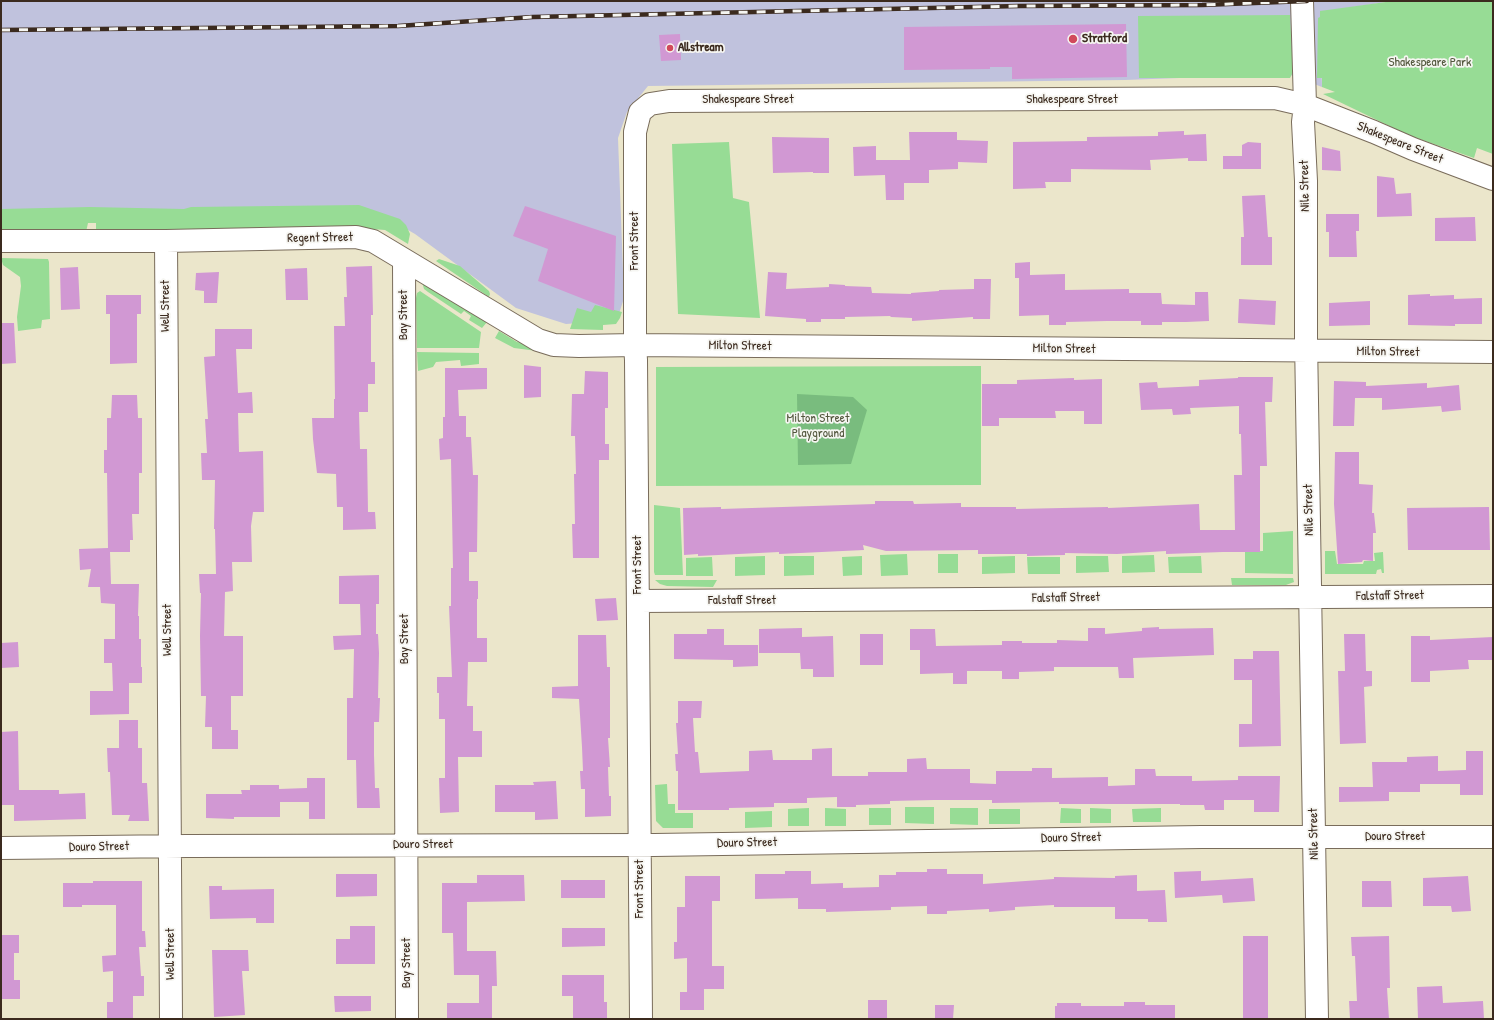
<!DOCTYPE html>
<html>
<head>
<meta charset="utf-8">
<style>
  body { margin:0 }
  #map { position:relative; width:1494px; height:1020px; overflow:hidden; background:#ebe6cb; font-family:"Patrick Hand",sans-serif }
  canvas { display:block }
  .frame { position:absolute; inset:0; border:2px solid #3b2a1e; pointer-events:none }
</style>
</head>
<body>
<div id="map">
<canvas width="1494" height="1020"></canvas>
<div class="frame"></div>
</div>
<script>
const ctx = document.querySelector('canvas').getContext('2d');
ctx.lineJoin = 'round';
function fill(path, color) { ctx.fillStyle = color; ctx.fill(path, 'evenodd'); }
const shape = rows => new Path2D(rows.map(r => 'M' + r).join(''));
function stroke(path, color, width, dash) { ctx.strokeStyle = color; ctx.lineWidth = width; ctx.lineCap = dash ? 'butt' : 'round'; ctx.setLineDash(dash || []); ctx.stroke(path); }
function write(font, color, halo, rows, align = 'center') {
  ctx.font = font + ' "Patrick Hand",sans-serif'; ctx.lineWidth = 3.5; ctx.setLineDash([]); ctx.textBaseline = 'middle'; ctx.strokeStyle = halo; ctx.fillStyle = color; for (const [text, x, y, turn = 0] of rows) {
    ctx.save(); ctx.translate(x, y); ctx.rotate((+turn || 0) * Math.PI / 180); ctx.textAlign = isNaN(turn) ? turn : align; if (halo) ctx.strokeText(text, 0, 0); ctx.fillText(text, 0, 0); ctx.restore();
  }
}
fill(shape([
  [1,1,1393,1,1320,12,1322,87,1288,74,1125,80,648,86,627,112,618,138,624,298,617,320,566,324,516,308,415,234,387,218,1,224]
]), '#c0c2dd');
fill(shape([
  [1393,1,1493,1,1493,154,1477,148,1474,158,1408,135,1323,94,1335,92,1322,87,1322,78,1317,78,1318,18,1320,17,1320,11],
  [1290,15,1293,72,1290,78,1139,78,1138,16],
  [729,142,733,198,749,202,760,318,678,314,672,144],
  [359,205,400,219,406,225,410,234,408,244,385,230,361,228,96,231,96,223,88,223,86,232,1,233,1,209,90,207,184,209,191,207],
  [1,258,48,259,49,262,50,319,42,320,41,328,18,331,17,317,21,286,20,277,3,265],
  [439,259,460,266,489,291,490,294,489,297,436,261],
  [422,282,487,322,482,328,469,320,471,316,464,311,461,314,428,292,424,289],
  [420,291,481,332,479,348,417,348,416,298,417,293],
  [595,305,622,312,620,318,616,324,603,325,603,330,570,329,577,308,591,312],
  [499,331,517,342,523,343,537,351,514,348,495,338],
  [417,352,479,353,479,364,461,366,460,360,436,362,433,367,418,371],
  [981,366,981,485,656,486,656,367],
  [654,505,680,508,683,575,655,575,654,572],
  [1293,531,1293,574,1245,573,1245,552,1263,551,1263,533],
  [1325,551,1335,551,1337,564,1363,564,1364,561,1375,561,1374,553,1383,552,1384,573,1382,573,1381,569,1377,570,1376,574,1325,574],
  [907,554,908,575,881,576,880,555],
  [938,554,958,554,958,573,938,573],
  [1154,555,1155,572,1122,573,1122,556],
  [765,556,765,575,735,576,735,557],
  [784,556,814,556,814,575,784,576],
  [862,556,862,575,843,576,842,557],
  [1015,556,1015,573,982,574,982,557],
  [1076,556,1108,556,1109,572,1076,573],
  [1201,556,1202,573,1169,573,1168,557],
  [712,557,713,576,686,576,686,558],
  [1027,557,1060,557,1060,574,1028,574],
  [1231,578,1293,578,1294,582,1286,585,1232,585],
  [655,580,717,580,713,587,667,586,660,584],
  [667,784,668,804,675,804,675,813,693,813,693,828,663,828,656,821,655,785],
  [905,807,934,807,934,824,905,823],
  [809,808,809,826,788,826,788,809],
  [825,808,846,809,846,826,825,826],
  [869,808,891,808,891,825,869,825],
  [950,808,978,808,978,825,950,824],
  [1061,808,1081,809,1081,823,1060,823],
  [1090,808,1111,809,1111,823,1090,823],
  [1161,808,1161,822,1133,822,1132,809],
  [989,809,1020,809,1020,824,989,824],
  [772,811,772,827,745,828,745,812]
]), '#97dc95');
fill(shape([
  [797,394,853,397,867,410,851,464,798,465]
]), '#79bc7e');
fill(shape([
  [1126,24,1127,77,1012,79,1012,67,990,67,990,69,904,70,904,27],
  [680,34,681,60,661,61,659,35],
  [1184,131,1184,135,1206,134,1207,161,1188,161,1188,158,1150,160,1151,170,1071,169,1071,182,1045,182,1046,188,1013,189,1013,142,1087,141,1087,137,1158,136,1158,132],
  [909,132,957,132,957,140,988,141,987,163,958,162,958,169,929,170,929,183,904,183,904,200,886,200,885,175,854,176,853,147,876,146,876,160,910,160],
  [772,137,829,138,829,173,813,173,813,172,773,173],
  [1248,142,1261,143,1261,169,1223,169,1223,156,1242,156,1242,145],
  [1322,147,1340,151,1341,171,1322,170],
  [1377,176,1394,178,1396,194,1411,193,1412,216,1377,217],
  [1265,195,1268,237,1272,237,1272,265,1241,265,1241,237,1244,237,1242,196],
  [525,206,616,236,614,311,538,281,548,249,513,236],
  [1326,214,1359,214,1359,231,1356,231,1357,257,1329,257,1329,232,1326,232],
  [1475,217,1476,241,1435,241,1435,218],
  [1030,262,1030,275,1065,274,1065,290,1129,289,1129,293,1161,293,1162,304,1195,305,1195,292,1208,292,1209,321,1186,322,1162,322,1162,325,1141,325,1141,321,1107,321,1066,322,1066,325,1049,325,1049,315,1019,316,1019,278,1015,278,1015,263],
  [372,266,373,315,371,315,371,362,375,362,375,384,368,384,368,412,359,412,360,449,367,449,368,512,375,512,376,529,343,530,343,507,337,507,336,474,317,473,313,439,312,418,334,418,334,399,335,399,334,326,345,326,344,297,347,297,346,267],
  [78,267,80,309,61,310,60,268],
  [307,268,308,300,286,300,285,269],
  [219,272,217,303,204,303,204,291,195,290,196,273],
  [768,272,787,273,786,289,829,287,829,284,845,285,845,286,871,287,872,293,911,294,911,293,939,291,939,290,974,289,974,279,991,279,990,319,973,319,973,317,912,321,912,318,891,317,890,316,845,317,845,319,821,319,821,322,806,322,806,319,765,316],
  [1430,294,1430,296,1454,295,1454,299,1482,298,1482,324,1455,324,1455,326,1408,325,1408,295],
  [106,295,141,295,141,314,137,314,137,363,110,364,110,314,106,314],
  [1239,299,1276,301,1275,325,1238,323],
  [1370,301,1370,325,1329,326,1329,303],
  [1,323,14,323,16,363,1,364],
  [215,329,252,329,252,349,236,349,238,393,252,392,253,413,238,413,239,452,263,451,264,512,253,512,251,526,252,562,232,562,233,591,225,592,224,636,243,636,243,696,231,696,231,730,238,730,238,749,212,749,212,727,205,727,206,696,201,696,200,636,201,593,200,593,199,574,216,574,215,529,214,529,215,480,202,480,201,453,207,453,205,419,208,419,204,357,215,356],
  [524,365,541,367,541,397,524,398],
  [445,368,487,368,487,389,458,390,459,416,466,416,466,437,471,437,473,475,478,475,477,552,469,552,469,581,478,581,478,599,477,599,477,638,487,638,487,662,468,662,467,706,473,706,473,731,482,731,482,757,458,757,459,812,440,813,439,778,445,778,445,719,439,719,439,693,437,693,437,677,452,677,449,606,451,606,451,568,453,568,451,459,440,460,439,439,443,438,443,417,445,417],
  [585,371,608,372,608,408,605,408,605,444,609,444,609,460,599,460,599,558,573,558,572,524,575,524,574,474,576,474,575,436,571,436,572,394,584,394],
  [1238,377,1273,377,1272,402,1265,402,1267,466,1260,466,1260,552,1223,552,1166,554,1166,551,1117,554,1065,553,1065,555,1027,556,1027,554,978,554,978,550,886,551,863,545,864,550,779,554,779,552,698,556,698,554,684,555,683,508,721,507,721,509,875,504,875,501,913,501,914,504,961,503,961,507,1016,507,1016,509,1108,507,1108,508,1199,504,1200,530,1235,530,1234,475,1242,475,1241,434,1239,434,1239,406,1190,408,1191,414,1173,415,1172,409,1141,410,1139,383,1157,382,1158,388,1199,386,1199,380,1238,378],
  [1074,378,1074,380,1102,379,1102,424,1084,424,1084,411,1055,411,1056,418,999,418,999,426,982,426,982,384,1017,384,1017,380],
  [1334,381,1366,382,1366,386,1427,383,1427,388,1459,385,1461,410,1442,412,1441,406,1382,410,1382,398,1355,398,1354,426,1333,426],
  [112,395,137,395,138,418,142,418,142,473,139,473,139,514,132,514,133,540,130,540,130,552,110,552,111,584,139,584,138,616,139,616,139,639,141,639,141,667,142,667,142,683,129,683,129,714,90,715,90,691,113,691,112,663,104,663,104,639,115,639,115,604,101,603,100,587,88,587,91,569,80,570,79,549,108,548,107,473,104,473,104,450,107,450,107,418,111,418],
  [1335,452,1359,452,1359,484,1373,485,1372,513,1374,513,1376,533,1373,533,1373,561,1363,560,1362,562,1338,564,1334,504],
  [1489,507,1490,550,1408,550,1407,508],
  [379,575,379,604,376,604,376,634,378,634,379,653,378,698,380,698,379,722,374,722,374,755,375,788,379,788,380,808,357,808,356,760,347,760,347,698,353,698,354,649,334,650,333,636,361,635,360,604,339,604,339,576],
  [616,598,618,620,597,621,595,599],
  [1159,627,1159,629,1213,628,1214,655,1133,658,1134,678,1119,678,1118,667,1054,667,1054,671,1019,672,1019,679,1002,679,1002,671,967,671,967,684,953,684,953,673,920,674,920,650,910,650,910,629,935,629,936,646,1002,645,1002,641,1022,641,1022,643,1057,643,1057,640,1088,641,1088,628,1105,628,1105,634,1142,631,1142,628],
  [802,628,802,637,833,636,834,677,813,677,813,669,801,669,800,653,759,653,759,629],
  [707,629,724,629,724,645,758,645,758,666,733,667,733,660,674,659,674,634,707,634],
  [860,634,883,634,883,665,860,665],
  [1344,634,1365,634,1366,671,1372,671,1372,686,1364,687,1366,743,1340,744,1338,671,1345,671],
  [578,635,606,635,607,667,610,667,610,738,608,738,610,767,608,767,609,796,611,796,611,816,585,817,585,789,581,789,580,771,583,771,582,747,579,699,552,698,552,687,578,686],
  [1411,636,1430,636,1430,640,1493,637,1493,660,1468,660,1469,669,1430,671,1430,682,1411,682],
  [18,642,19,667,1,668,1,643],
  [1253,651,1279,651,1281,746,1239,747,1239,724,1252,724,1252,680,1234,680,1234,659,1253,659],
  [678,701,702,701,701,718,693,718,695,752,698,752,700,773,749,771,749,751,772,750,773,760,812,760,812,749,832,748,832,776,868,776,868,772,907,772,907,759,926,758,927,769,970,769,970,783,996,784,996,771,1032,771,1032,768,1052,768,1052,778,1108,777,1108,786,1135,785,1135,769,1155,769,1156,776,1192,776,1192,781,1238,780,1238,776,1280,776,1279,812,1254,812,1254,800,1224,800,1224,810,1205,810,1204,805,1180,805,1180,804,1059,804,1059,802,992,803,992,800,934,800,890,801,890,804,856,805,856,807,837,807,837,797,807,798,807,803,774,803,774,807,729,808,729,810,678,810,678,771,676,771,675,754,678,754,676,723,678,723],
  [119,720,138,720,138,748,142,748,142,783,147,783,149,821,128,821,130,815,112,815,110,772,108,772,107,748,119,748],
  [18,731,19,790,59,790,59,794,85,793,86,819,14,821,14,805,1,805,1,732],
  [1466,751,1483,751,1483,795,1460,795,1460,784,1420,784,1420,792,1389,792,1389,801,1339,802,1339,787,1373,787,1372,762,1407,762,1407,757,1438,756,1438,771,1466,770],
  [307,778,325,778,325,819,309,819,309,802,280,802,280,817,234,817,234,819,206,818,206,794,242,794,241,790,250,790,250,785,279,785,279,789,307,788],
  [556,781,558,819,535,820,535,812,495,812,495,785,534,785,533,782],
  [927,869,947,869,947,874,983,874,983,884,1054,879,1054,877,1115,878,1115,876,1137,875,1137,891,1165,890,1167,922,1148,922,1148,919,1115,919,1115,907,1054,907,1054,905,1015,907,1015,910,989,912,989,909,947,911,947,914,927,914,927,906,891,907,891,910,826,912,826,909,798,909,798,898,755,899,755,874,785,874,785,871,811,871,811,884,843,883,843,888,879,887,879,875,896,875,896,872,927,872],
  [1201,871,1201,881,1253,878,1255,901,1223,903,1222,895,1175,898,1174,872],
  [336,874,377,874,377,896,336,897],
  [477,875,524,875,525,901,467,902,467,951,496,951,497,986,492,986,492,1019,447,1019,447,1003,479,1003,479,975,454,975,453,933,442,933,442,883,477,883],
  [685,876,720,876,720,901,712,901,712,966,724,966,724,989,704,989,704,1010,680,1010,680,992,687,992,687,958,674,959,674,942,677,942,677,907,685,907],
  [1468,876,1471,911,1452,912,1451,906,1423,906,1423,878],
  [561,880,605,880,605,898,561,898],
  [93,881,142,881,142,931,145,931,146,947,139,947,141,976,144,976,144,996,133,996,133,1019,107,1019,107,1002,113,1002,113,971,103,972,102,956,116,955,116,905,82,905,82,907,63,907,63,883,93,883],
  [1362,881,1391,881,1392,907,1362,907],
  [209,886,222,886,222,890,274,889,274,923,256,923,256,918,210,919],
  [350,926,375,926,375,964,336,964,336,939,350,939],
  [562,928,605,928,605,946,562,947],
  [1,935,19,935,19,953,14,953,14,980,20,980,20,999,1,999],
  [1243,936,1268,936,1268,1019,1243,1019],
  [1389,936,1390,988,1387,988,1389,1019,1350,1019,1349,1001,1357,1001,1355,956,1352,956,1351,937],
  [212,950,248,950,249,971,242,971,245,1015,214,1017],
  [562,975,604,975,604,1002,607,1002,607,1019,573,1019,573,996,562,996],
  [1442,986,1443,1003,1483,1001,1484,1019,1418,1019,1417,987],
  [334,996,371,996,371,1011,335,1012],
  [868,1000,887,1000,887,1019,868,1019],
  [1124,1002,1145,1002,1145,1005,1175,1005,1175,1019,1055,1019,1055,1006,1057,1006,1057,1003,1081,1003,1081,1006,1124,1006],
  [935,1005,954,1005,953,1019,935,1019]
]), '#d198d3');
const minor = shape([
  [1302,1,1305,105,1303,122,1306,181,1306,339,1317,1019],
  [1,241,166,241,356,237,373,241,538,340,554,345,579,346,635,345,1493,352],
  [166,241,171,1019],
  [404,260,407,1019],
  [638,601,1493,596],
  [1,848,187,846,654,845,1202,837,1493,837],
  [641,1019,636,360,635,345,635,132,640,112,650,104,669,101,1275,98,1305,105,1374,132,1413,149,1493,179]
]);
stroke(minor, '#796c5b', 24);
stroke(minor, '#fff', 22);
const rail = shape([
  [1,30,398,26,533,17,1019,6,1202,5,1307,1]
]);
stroke(rail, '#3b2a1e', 4.5);
stroke(rail, '#f6f6f2', 3, [9]);
for (const [x, y, r, color] of [
  [1073,39,5,"#d1495b"],
  [670,48,4,"#d1495b"]
]) { const dot = new Path2D(); dot.arc(x, y, r, 0, 2 * Math.PI); ctx.fillStyle = color; ctx.fill(dot); stroke(dot, '#f6f6f2', 1.5); }
write('bold 13px', '#3b2a1e', '#f6f6f2', [
  ["Stratford",1082,39],
  ["Allstream",678,48]
], 'left');
write('13px', '#52563c', '#f6f6f2', [
  ["Shakespeare Park",1430,63],
  ["Milton Street",818,419],
  ["Playground",818,434]
]);
write('13px', '#3b2a1e', '#f6f6f2', [
  ["Shakespeare Street",748,100],
  ["Shakespeare Street",1072,100],
  ["Shakespeare Street",1400,143,22],
  ["Nile Street",1305,186,-91],
  ["Regent Street",320,238,-1],
  ["Front Street",635,241,-90],
  ["Well Street",166,306,-90],
  ["Bay Street",404,315,-90],
  ["Milton Street",740,346,1],
  ["Milton Street",1064,349,1],
  ["Milton Street",1388,352,1],
  ["Nile Street",1309,510,-91],
  ["Front Street",638,565,-90],
  ["Falstaff Street",1390,596,-1],
  ["Falstaff Street",1066,598,-1],
  ["Falstaff Street",742,601],
  ["Well Street",168,630,-90],
  ["Bay Street",405,639,-90],
  ["Nile Street",1314,834,-91],
  ["Douro Street",1395,837],
  ["Douro Street",1071,838,-1],
  ["Douro Street",747,843,-1],
  ["Douro Street",423,845],
  ["Douro Street",99,847,-1],
  ["Front Street",640,889,-90],
  ["Well Street",171,954,-90],
  ["Bay Street",407,963,-90]
]);
</script>
</body>
</html>
